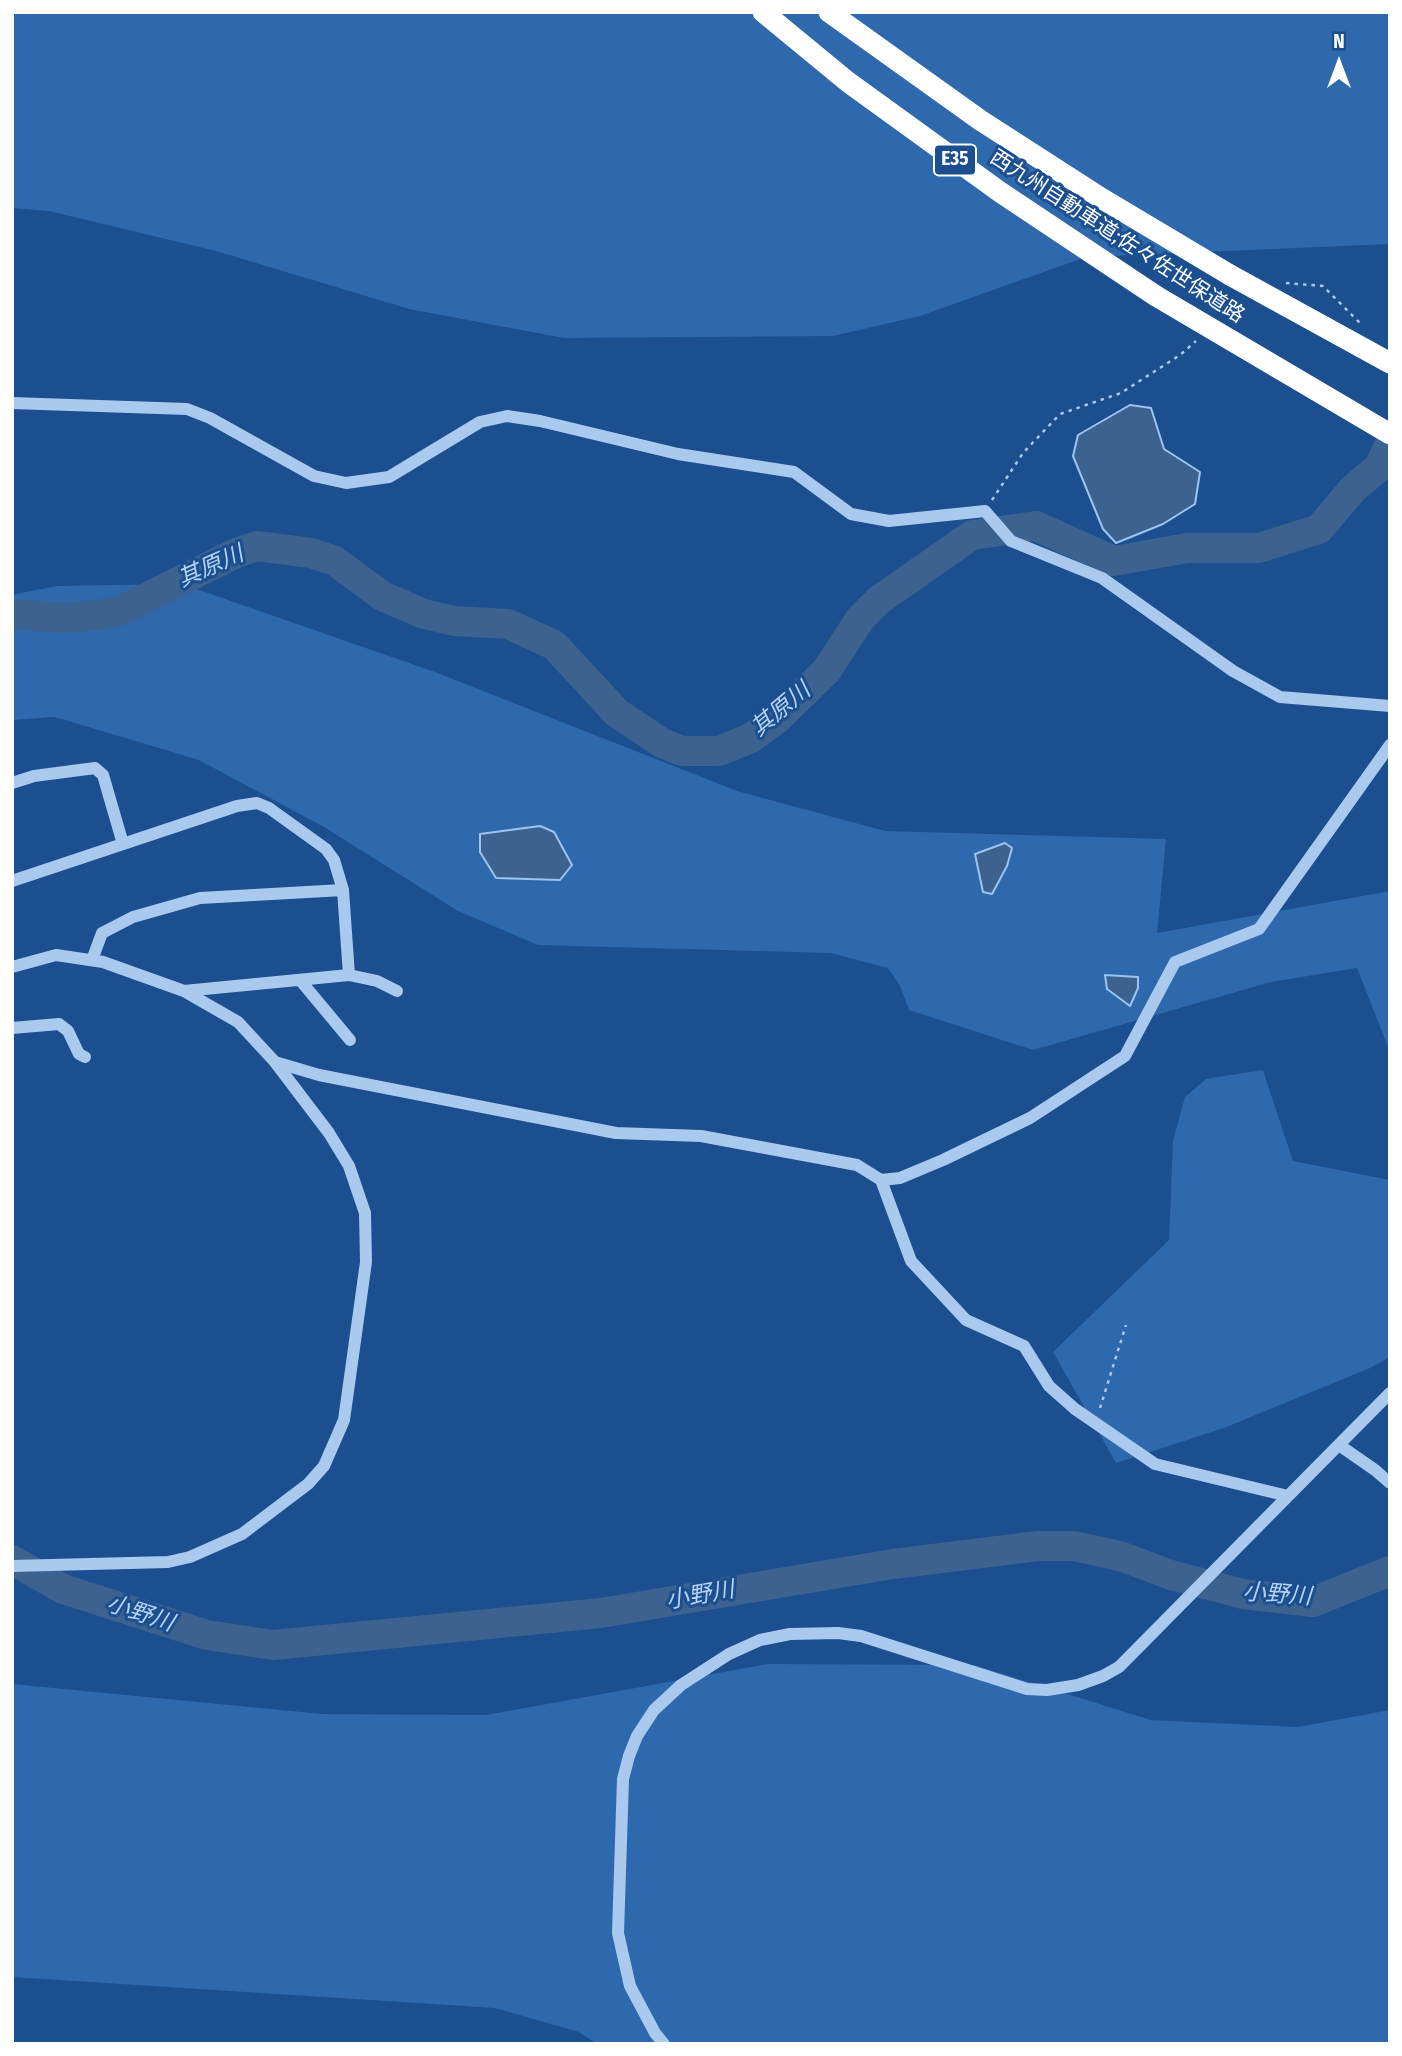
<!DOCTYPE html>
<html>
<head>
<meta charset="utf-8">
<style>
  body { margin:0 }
  #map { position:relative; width:1402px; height:2056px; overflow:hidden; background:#1b4f8f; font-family:"Fira Sans Condensed",sans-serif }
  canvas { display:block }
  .frame { position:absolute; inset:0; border:14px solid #fff; pointer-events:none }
  .north { position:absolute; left:1304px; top:28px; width:70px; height:70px; -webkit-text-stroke:5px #1b4f8f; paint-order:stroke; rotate:0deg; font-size:19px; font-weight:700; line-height:28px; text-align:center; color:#fff }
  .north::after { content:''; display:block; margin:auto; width:24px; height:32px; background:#fff; clip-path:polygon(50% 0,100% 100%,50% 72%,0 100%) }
</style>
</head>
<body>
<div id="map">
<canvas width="1402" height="2056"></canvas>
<div class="frame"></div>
<div class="north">N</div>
</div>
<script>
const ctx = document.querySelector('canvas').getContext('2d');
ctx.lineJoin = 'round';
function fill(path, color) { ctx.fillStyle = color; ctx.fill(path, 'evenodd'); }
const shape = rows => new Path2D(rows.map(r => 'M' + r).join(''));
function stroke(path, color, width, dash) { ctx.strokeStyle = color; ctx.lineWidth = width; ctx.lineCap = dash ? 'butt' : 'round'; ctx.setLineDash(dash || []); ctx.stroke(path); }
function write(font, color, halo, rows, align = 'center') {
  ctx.font = font + ' "Fira Sans Condensed","Noto Sans JP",sans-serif'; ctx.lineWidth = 6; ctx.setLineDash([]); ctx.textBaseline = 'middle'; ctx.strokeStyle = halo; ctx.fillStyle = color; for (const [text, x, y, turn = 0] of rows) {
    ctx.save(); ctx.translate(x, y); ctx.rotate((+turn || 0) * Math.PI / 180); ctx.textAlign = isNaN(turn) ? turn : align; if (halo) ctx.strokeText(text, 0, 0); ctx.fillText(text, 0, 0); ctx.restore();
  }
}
fill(shape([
  [12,12,1390,12,1390,244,1086,257,920,316,833,336,564,338,409,309,216,251,49,211,12,208],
  [182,584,435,672,737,791,885,831,1166,839,1157,933,1390,891,1390,1052,1357,968,1271,982,1033,1050,909,1010,900,986,888,968,831,953,538,945,458,911,324,827,199,760,55,717,12,720,12,595,56,586],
  [1263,1070,1293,1161,1390,1180,1390,1357,1370,1368,1224,1428,1116,1463,1053,1352,1169,1240,1173,1141,1185,1097,1206,1079],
  [768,1664,974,1665,1151,1720,1298,1727,1390,1710,1390,2044,597,2044,579,2032,495,2008,12,1977,12,1684,322,1714,486,1715]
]), '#2e69ad');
const water = shape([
  [1130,405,1151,408,1164,449,1200,472,1195,504,1163,524,1116,543,1103,529,1073,456,1078,435,1130,405],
  [540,826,554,832,572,865,560,880,496,878,480,852,480,834,540,826],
  [1005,843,1012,848,1007,866,992,894,983,892,975,854,1005,843],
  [1105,975,1138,977,1138,988,1130,1006,1107,989,1105,975]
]);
fill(water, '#3c6290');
stroke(water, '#9cc4f0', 2);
stroke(shape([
  [12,614,63,618,104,614,122,610,236,553,257,546,311,553,335,561,382,596,424,614,454,621,508,624,554,645,617,713,662,743,682,751,719,751,751,738,777,719,827,670,860,619,879,600,972,535,1036,526,1114,561,1187,548,1259,548,1319,529,1353,489,1379,467,1390,444],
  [12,1560,63,1589,207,1635,273,1645,601,1613,893,1564,1038,1546,1074,1546,1120,1556,1171,1575,1243,1594,1313,1602,1390,1571]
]), '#3c6290', 30);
stroke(shape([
  [1286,283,1323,286,1361,324],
  [1225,315,1241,301],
  [992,500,1023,453,1060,414,1121,393,1180,355,1196,341],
  [1100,1408,1126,1325]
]), '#a9c9ee', 2.5, [3.5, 5]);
stroke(shape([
  [12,403,187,409,210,418,314,476,346,483,389,477,480,422,507,416,540,421,678,454,794,472,851,514,889,521,985,511,1011,541,1102,578,1233,671,1280,697,1390,706],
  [12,783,34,776,95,768,103,775,123,844],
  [12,881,237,806,257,803,269,808,326,849,334,860,343,890,349,975,184,991],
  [92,960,102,933,133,917,200,898,343,890],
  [12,967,56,955,103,962,184,991,238,1022,275,1062,329,1133,349,1166,365,1213,366,1262,344,1420,324,1466,308,1484,242,1534,190,1557,168,1562,12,1566],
  [349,975,377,981,397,991],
  [300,980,350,1040],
  [12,1028,59,1024,68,1031,79,1054,85,1057],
  [275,1062,319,1075,616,1133,701,1136,857,1165,881,1180,911,1261,966,1320,1024,1346,1049,1386,1075,1409,1155,1464,1288,1496],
  [881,1180,900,1178,943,1160,1030,1118,1125,1056,1175,962,1259,929,1390,745],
  [1339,1445,1375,1470,1390,1483],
  [664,2044,655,2033,630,1986,618,1933,623,1779,629,1756,637,1736,654,1710,681,1685,729,1654,760,1640,790,1634,838,1633,861,1636,1027,1689,1047,1690,1078,1685,1103,1676,1119,1667,1390,1393]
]), '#a9c9ee', 12);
stroke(shape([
  [763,12,848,82,1000,192,1156,296],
  [829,12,980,120,1101,198,1230,275]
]), '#fff', 21);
stroke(shape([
  [1230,275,1390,363],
  [1156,296,1390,434]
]), '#fff', 21);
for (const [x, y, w] of [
  [955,160,42]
]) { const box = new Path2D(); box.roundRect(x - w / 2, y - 15.5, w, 31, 5); ctx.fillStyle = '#1b4f8f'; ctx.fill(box); stroke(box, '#fff', 2); }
write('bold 19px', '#fff', null, [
  ["E35",955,160]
]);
write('21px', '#fff', '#1b4f8f', [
  ["西九州自動車道;佐々佐世保道路",1117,237,33]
]);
write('italic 23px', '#b5d3f5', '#1b4f8f', [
  ["其原川",211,567,-24],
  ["其原川",781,710,-40],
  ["小野川",1277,1595,4],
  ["小野川",700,1596,-10],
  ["小野川",140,1614,18]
]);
</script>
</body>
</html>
